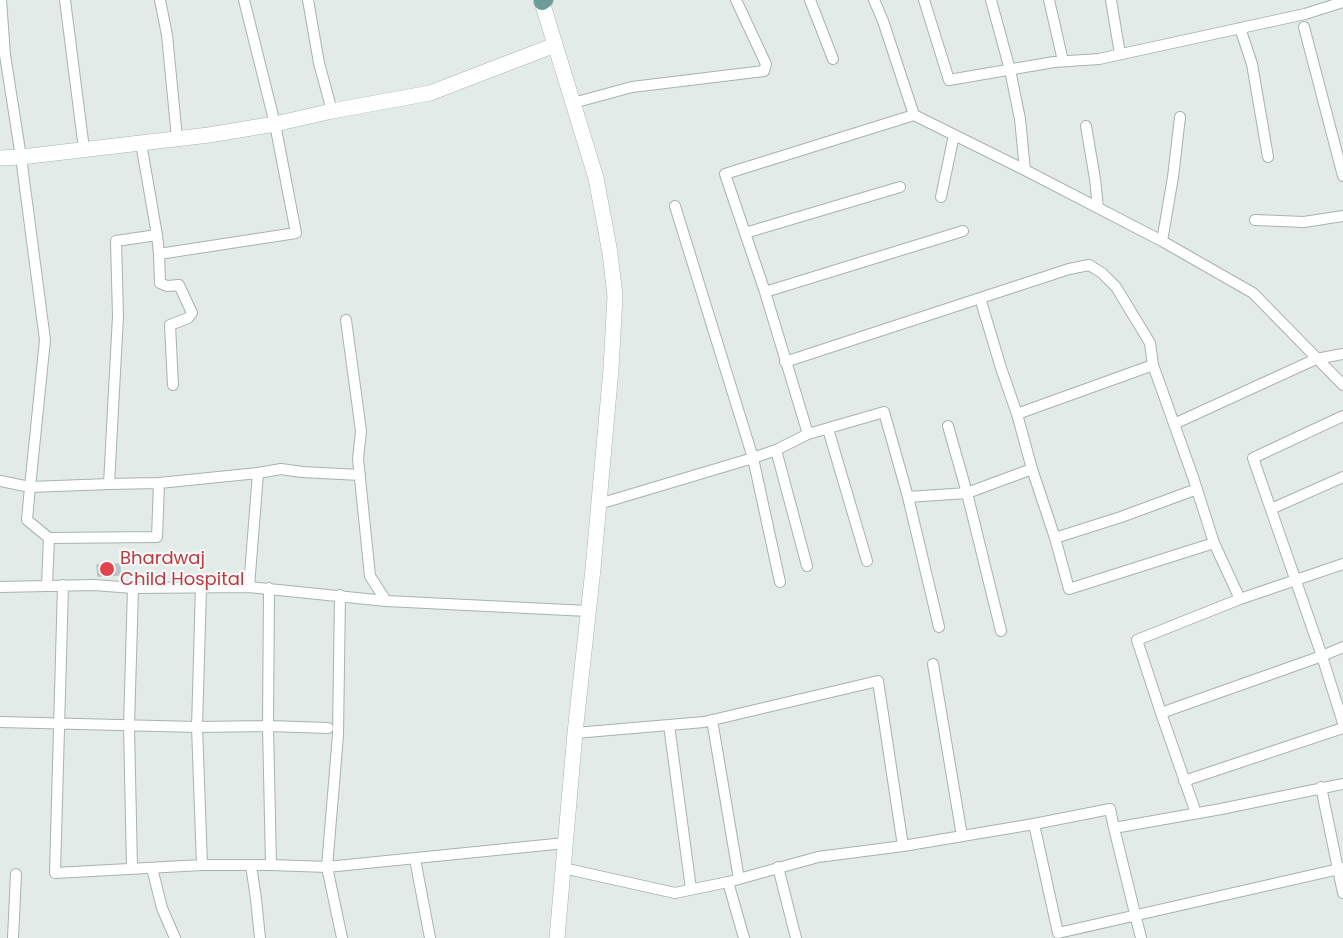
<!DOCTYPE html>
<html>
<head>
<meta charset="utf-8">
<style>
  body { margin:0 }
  canvas { display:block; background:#e3ebe9 }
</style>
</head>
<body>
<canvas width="1343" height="938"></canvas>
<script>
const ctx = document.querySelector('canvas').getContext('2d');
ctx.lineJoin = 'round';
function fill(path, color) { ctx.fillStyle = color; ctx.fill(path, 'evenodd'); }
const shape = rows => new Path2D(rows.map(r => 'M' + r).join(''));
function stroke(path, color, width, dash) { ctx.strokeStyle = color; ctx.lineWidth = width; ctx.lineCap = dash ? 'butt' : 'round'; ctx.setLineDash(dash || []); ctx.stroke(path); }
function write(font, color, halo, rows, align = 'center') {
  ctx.font = font + ' Poppins,sans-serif'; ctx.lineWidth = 4.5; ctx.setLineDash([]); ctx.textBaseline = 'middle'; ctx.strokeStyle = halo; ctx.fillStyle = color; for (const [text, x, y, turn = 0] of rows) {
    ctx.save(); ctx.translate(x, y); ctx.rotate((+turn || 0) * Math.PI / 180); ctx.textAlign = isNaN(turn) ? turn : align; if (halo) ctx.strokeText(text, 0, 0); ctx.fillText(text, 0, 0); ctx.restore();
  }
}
const building = shape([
  [120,564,120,575,98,576,97,565,120,564]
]);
fill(building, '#b9c6c3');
stroke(building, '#b7c4c1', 1.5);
const street = shape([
  [65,0,84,149],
  [160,0,167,35,177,138],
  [308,0,319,63,332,111],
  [810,0,833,59],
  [874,0,883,21,914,115,1025,170,1162,241,1253,293,1343,385],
  [924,0,949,80,1054,62,1099,59,1305,14,1343,2],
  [991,0,1010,70,1020,119,1025,170],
  [1049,0,1063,61],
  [1111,0,1120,54],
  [1304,27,1343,176],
  [1240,28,1252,64,1268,157],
  [573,103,632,87,764,71,766,64,736,0],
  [1086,126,1095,179,1098,208],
  [141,143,157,235],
  [941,197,954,135],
  [675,206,753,458,780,582],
  [1255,220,1304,222,1343,216],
  [745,233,900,187],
  [1162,241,1173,177,1180,117],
  [159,254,160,283,167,286,179,285,192,313,188,318,170,325,173,385],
  [765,292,963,231],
  [980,298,1001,368,1017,414,1032,469],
  [346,320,361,431,358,459,370,576,386,601],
  [785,362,1069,269,1089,265,1102,273,1116,287,1150,343,1153,365,1193,477,1214,543],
  [1017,414,1153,365],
  [1343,416,1253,458,1322,656,1343,723],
  [1174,424,1316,359,1343,354],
  [948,426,967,493,1001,631],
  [828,429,867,561],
  [808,434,884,412,908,497,967,493,1032,469,1055,538,1069,589,1214,543,1240,599,1343,564],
  [776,450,807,566],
  [0,481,30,487,45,340,21,157,5,55,1,0],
  [159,483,157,537,49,538,27,520,30,487,109,484,118,316,116,241,157,235,159,254,296,233,275,124,244,0],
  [109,484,159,483,258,473,281,469,302,472,360,475],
  [908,497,939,627],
  [599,504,753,458,776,450,808,434,765,292,725,174,914,115],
  [1271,509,1343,477],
  [1055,538,1121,517,1197,489],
  [47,585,49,538],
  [63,585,55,873,202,865,271,865,327,867,565,843],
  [0,587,94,585,133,588,249,587,386,601,588,611],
  [201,587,197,727,202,865],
  [249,587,258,473],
  [269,588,268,726,271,865],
  [340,595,338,735,327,867,342,938],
  [933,664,962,836],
  [1161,713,1322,656,1343,647],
  [712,720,739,879],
  [0,722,197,727,268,726,328,728],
  [669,725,691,889],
  [575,733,704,722,878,681,903,846],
  [1184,781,1343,728],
  [1321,787,1343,893],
  [1196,813,1161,713,1137,640,1240,599],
  [1034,824,1058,933,1343,868],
  [1114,828,1141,938],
  [415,859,430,938],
  [251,865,256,899,260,938],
  [778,867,796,938],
  [132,868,129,726,133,588],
  [152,868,162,908,175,938],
  [563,868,675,893,728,882,818,857,903,846,1034,824,1110,809,1114,828,1221,809,1343,784],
  [728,882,744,938],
  [13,938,16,874]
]);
const secondary = shape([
  [542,2,596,178,610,253,615,296,611,369,593,569,575,733,557,938],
  [0,158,21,157,209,135,275,124,332,111,430,93,555,45]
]);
const primary = shape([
  [542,0,542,2,545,0]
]);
stroke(street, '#a6b3b1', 12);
stroke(secondary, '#a3b6b3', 16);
stroke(primary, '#c2c8c8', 18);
stroke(street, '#fff', 10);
stroke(secondary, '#fff', 15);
stroke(primary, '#6d9b98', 16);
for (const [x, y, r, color] of [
  [107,569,8,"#e0444e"]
]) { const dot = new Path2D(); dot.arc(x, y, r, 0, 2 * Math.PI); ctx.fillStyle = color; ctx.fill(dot); stroke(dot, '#f4f8f7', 2); }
write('18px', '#be3a42', '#f4f8f7', [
  ["Bhardwaj",120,559],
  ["Child Hospital",120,580]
], 'left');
</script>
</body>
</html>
